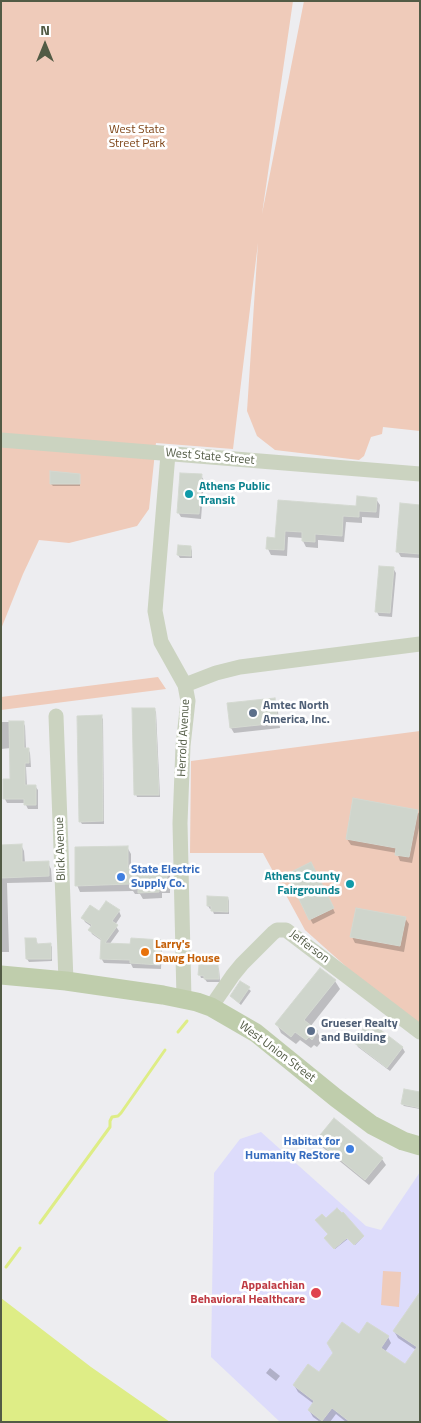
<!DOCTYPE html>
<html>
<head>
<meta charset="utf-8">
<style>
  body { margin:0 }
  #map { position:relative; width:421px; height:1423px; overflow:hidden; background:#ededf0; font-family:"Titillium Web",sans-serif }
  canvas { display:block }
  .frame { position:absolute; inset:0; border:2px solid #525b45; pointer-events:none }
  .north { position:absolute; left:20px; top:20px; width:50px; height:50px; -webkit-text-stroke:4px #fff; paint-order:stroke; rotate:0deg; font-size:14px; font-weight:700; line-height:20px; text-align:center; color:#525b45 }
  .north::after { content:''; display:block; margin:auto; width:18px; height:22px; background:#525b45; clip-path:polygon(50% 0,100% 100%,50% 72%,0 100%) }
</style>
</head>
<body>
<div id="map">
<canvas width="421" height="1423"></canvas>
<div class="frame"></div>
<div class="north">N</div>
</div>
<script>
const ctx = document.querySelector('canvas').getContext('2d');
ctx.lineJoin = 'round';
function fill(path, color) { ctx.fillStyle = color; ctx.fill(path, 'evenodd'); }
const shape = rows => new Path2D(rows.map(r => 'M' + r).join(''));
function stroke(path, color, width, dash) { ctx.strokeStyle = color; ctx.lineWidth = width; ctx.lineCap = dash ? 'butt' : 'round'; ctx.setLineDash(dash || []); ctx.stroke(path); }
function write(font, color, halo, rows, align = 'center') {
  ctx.font = font + ' "Titillium Web",sans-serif'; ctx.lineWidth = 5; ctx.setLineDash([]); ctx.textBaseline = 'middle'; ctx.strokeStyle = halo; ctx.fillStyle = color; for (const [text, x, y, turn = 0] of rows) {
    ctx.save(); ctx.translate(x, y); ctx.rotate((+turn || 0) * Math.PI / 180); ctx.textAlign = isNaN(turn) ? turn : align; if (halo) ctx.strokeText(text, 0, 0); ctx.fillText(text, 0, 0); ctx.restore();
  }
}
fill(shape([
  [261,1132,366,1226,381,1230,420,1172,420,1422,280,1422,211,1357,214,1173,240,1139]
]), '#dddcfb');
fill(shape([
  [1,1,293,1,262,214,304,1,420,1,420,431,383,427,382,434,371,437,364,456,359,460,275,450,257,436,247,411,258,243,233,449,156,443,149,509,137,526,69,543,39,540,23,574,1,629],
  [158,677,166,689,1,710,1,697],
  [420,731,420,1024,351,971,305,930,263,853,190,853,191,761],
  [383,1271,401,1272,399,1307,381,1305]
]), '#efcbba');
fill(shape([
  [1,1298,91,1367,170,1422,1,1422]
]), '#deed86');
fill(shape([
  [80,475,80,486,53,486,51,484],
  [201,476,204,480,201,519,181,517,178,512],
  [376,499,380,505,379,518,362,517,362,523,346,522,344,542,318,540,318,548,306,547,303,541,303,538,288,537,287,556,271,555,268,549,276,539,279,501,358,508],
  [420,506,420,558,401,557,398,552],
  [191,548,192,551,192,558,180,558,178,555],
  [393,568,396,573,392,617,379,616,377,612],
  [274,699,277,704,280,728,234,733,231,728,229,704],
  [154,709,156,712,160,797,137,797,136,794],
  [101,717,103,719,104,824,82,824,80,821],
  [1,722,23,722,25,726,26,749,28,749,30,753,31,767,26,767,27,786,35,786,38,790,38,809,28,809,25,803,7,803,5,799,11,780,11,748,1,749],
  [417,811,420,815,420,823,412,863,400,861,397,853,351,845,347,839],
  [21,845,24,851,25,863,48,863,51,869,52,882,7,883,9,952,1,952,1,846],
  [127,847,131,854,131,870,166,869,170,876,170,893,162,893,162,898,143,899,140,894,135,894,133,891,80,892,77,885],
  [314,868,335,913,313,924,310,919],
  [228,898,229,901,229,914,214,914,212,909,210,909,208,906],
  [119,911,121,916,115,925,119,931,109,945,132,946,160,941,162,945,161,969,133,968,131,964,104,963,101,958,102,941,92,934,90,930,92,927,85,922,83,918,99,913],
  [405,918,409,924,404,952,355,943,352,937],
  [26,939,36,939,38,945,50,944,52,947,52,961,29,962,27,959],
  [217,966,219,969,220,982,207,982,204,978,201,978,200,975],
  [320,970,335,981,340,989,310,1027,317,1032,322,1041,317,1047,314,1045,311,1048,300,1040,296,1044,281,1033,277,1024],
  [241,982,251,991,241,1005,231,996],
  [355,1042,402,1047,405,1052,390,1071,358,1047],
  [420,1093,420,1109,404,1106,402,1104],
  [318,1140,382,1159,386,1165,369,1185,321,1146],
  [343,1214,363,1237,355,1245,349,1238,335,1249,326,1238,330,1234,326,1220],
  [420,1295,420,1422,346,1422,336,1414,330,1422,320,1422,313,1417,309,1410,314,1404,298,1392,294,1385,319,1374,359,1336,388,1337,391,1343,385,1352,405,1366,416,1350,398,1338,394,1331],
  [270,1368,280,1376,276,1381,266,1373]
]), '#0003');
stroke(shape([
  [178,1032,187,1021],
  [40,1223,110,1127,110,1121,112,1117,118,1116,121,1113,165,1050],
  [6,1267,20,1248]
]), '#deed86', 3);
const building = shape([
  [50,471,80,474,80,484,50,484,50,471],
  [180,473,202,474,199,514,177,513,180,473],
  [357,496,377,498,376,512,359,511,359,517,343,516,342,536,315,534,315,542,302,541,302,532,285,531,284,550,266,549,267,537,275,538,278,500,356,506,357,496],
  [400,503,420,505,420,554,396,552,400,503],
  [178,545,191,546,191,556,177,555,178,545],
  [379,566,394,567,390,613,375,612,379,566],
  [275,698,278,723,230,728,227,703,275,698],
  [132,708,155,708,159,795,134,795,132,708],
  [102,715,103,821,79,822,77,716,102,715],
  [9,721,24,721,24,748,29,748,29,763,25,763,25,785,36,785,36,805,24,805,24,799,3,799,3,779,10,779,9,721],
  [353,798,418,810,409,857,395,855,396,848,346,839,353,798],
  [22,844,22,862,49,861,49,876,1,878,1,845,22,844],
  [128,846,128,868,167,868,167,887,159,887,159,892,138,893,138,887,130,888,130,884,75,886,75,847,128,846],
  [311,862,334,908,309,920,287,874,311,862],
  [207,896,228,897,228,912,211,911,211,906,207,906,207,896],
  [106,901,120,910,112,921,118,925,105,943,130,944,131,938,161,940,160,965,130,963,130,960,100,959,101,939,88,930,92,925,81,918,90,905,99,911,106,901],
  [356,908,406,917,400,946,350,937,356,908],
  [25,938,36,938,37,944,51,943,51,959,26,959,25,938],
  [199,965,218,965,219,979,204,979,204,976,198,975,199,965],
  [320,968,336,980,304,1020,318,1031,312,1040,309,1037,306,1040,295,1032,291,1037,275,1024,320,968],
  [240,981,250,987,239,1003,230,996,240,981],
  [369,1021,403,1047,387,1068,353,1042,369,1021],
  [404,1089,420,1092,420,1108,401,1104,404,1089],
  [334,1118,383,1158,365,1180,316,1140,334,1118],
  [337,1208,342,1213,343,1212,364,1236,354,1245,347,1238,334,1249,324,1238,328,1234,315,1220,322,1214,326,1218,337,1208],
  [420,1292,420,1422,350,1422,332,1408,322,1421,308,1410,314,1401,293,1385,308,1364,319,1372,333,1353,327,1343,342,1322,359,1334,367,1322,389,1336,381,1348,405,1364,417,1347,393,1331,420,1292]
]);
fill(building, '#cfd5cc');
stroke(building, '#d4d9d1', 1);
stroke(shape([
  [1,440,420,474],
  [168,454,155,611,161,642,185,685,188,701,183,746,180,823,184,999],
  [185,685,216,673,240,667,420,644],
  [56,716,66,981],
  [211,1007,233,975,242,964,273,933,277,930,286,930,420,1032]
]), '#cbd3c0', 15);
stroke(shape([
  [1,975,66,981,163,995,197,1002,211,1007,256,1033,336,1098,372,1125,403,1141,420,1146]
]), '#bfcdac', 19);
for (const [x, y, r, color] of [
  [189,494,5,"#0f9aa8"],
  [253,713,5,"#5c6f8a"],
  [121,877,5,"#3f7fe0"],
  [350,884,5,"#0f9aa8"],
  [145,952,5,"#e8710a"],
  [311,1031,5,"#5c6f8a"],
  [350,1149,5,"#3f7fe0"],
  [316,1293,6,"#e0444e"]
]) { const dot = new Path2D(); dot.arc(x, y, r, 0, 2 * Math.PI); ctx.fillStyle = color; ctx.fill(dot); stroke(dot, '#fff', 2); }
write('12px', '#7d4315', '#fff', [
  ["West State",137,130],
  ["Street Park",137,144]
]);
write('12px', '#525b45', '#fff', [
  ["West State Street",210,457,5],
  ["Herrold Avenue",184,738,-87],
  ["Blick Avenue",61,849,-92],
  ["Jefferson",309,947,37],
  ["West Union Street",277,1052,37]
]);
write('bold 12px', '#0d838f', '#fff', [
  ["Athens Public",199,487],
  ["Transit",199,501],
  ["Athens County",340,877,"right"],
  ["Fairgrounds",340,891,"right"]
], 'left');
write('bold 12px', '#4e5e75', '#fff', [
  ["Amtec North",263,706],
  ["America, Inc.",263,720],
  ["Grueser Realty",321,1024],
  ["and Building",321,1038]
], 'left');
write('bold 12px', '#366cbe', '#fff', [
  ["State Electric",131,870],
  ["Supply Co.",131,884],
  ["Habitat for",340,1142,"right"],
  ["Humanity ReStore",340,1156,"right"]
], 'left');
write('bold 12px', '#c56008', '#fff', [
  ["Larry's",155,945],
  ["Dawg House",155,959]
], 'left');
write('bold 12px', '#be3a42', '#fff', [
  ["Appalachian",305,1286],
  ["Behavioral Healthcare",305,1300]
], 'right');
</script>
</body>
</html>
